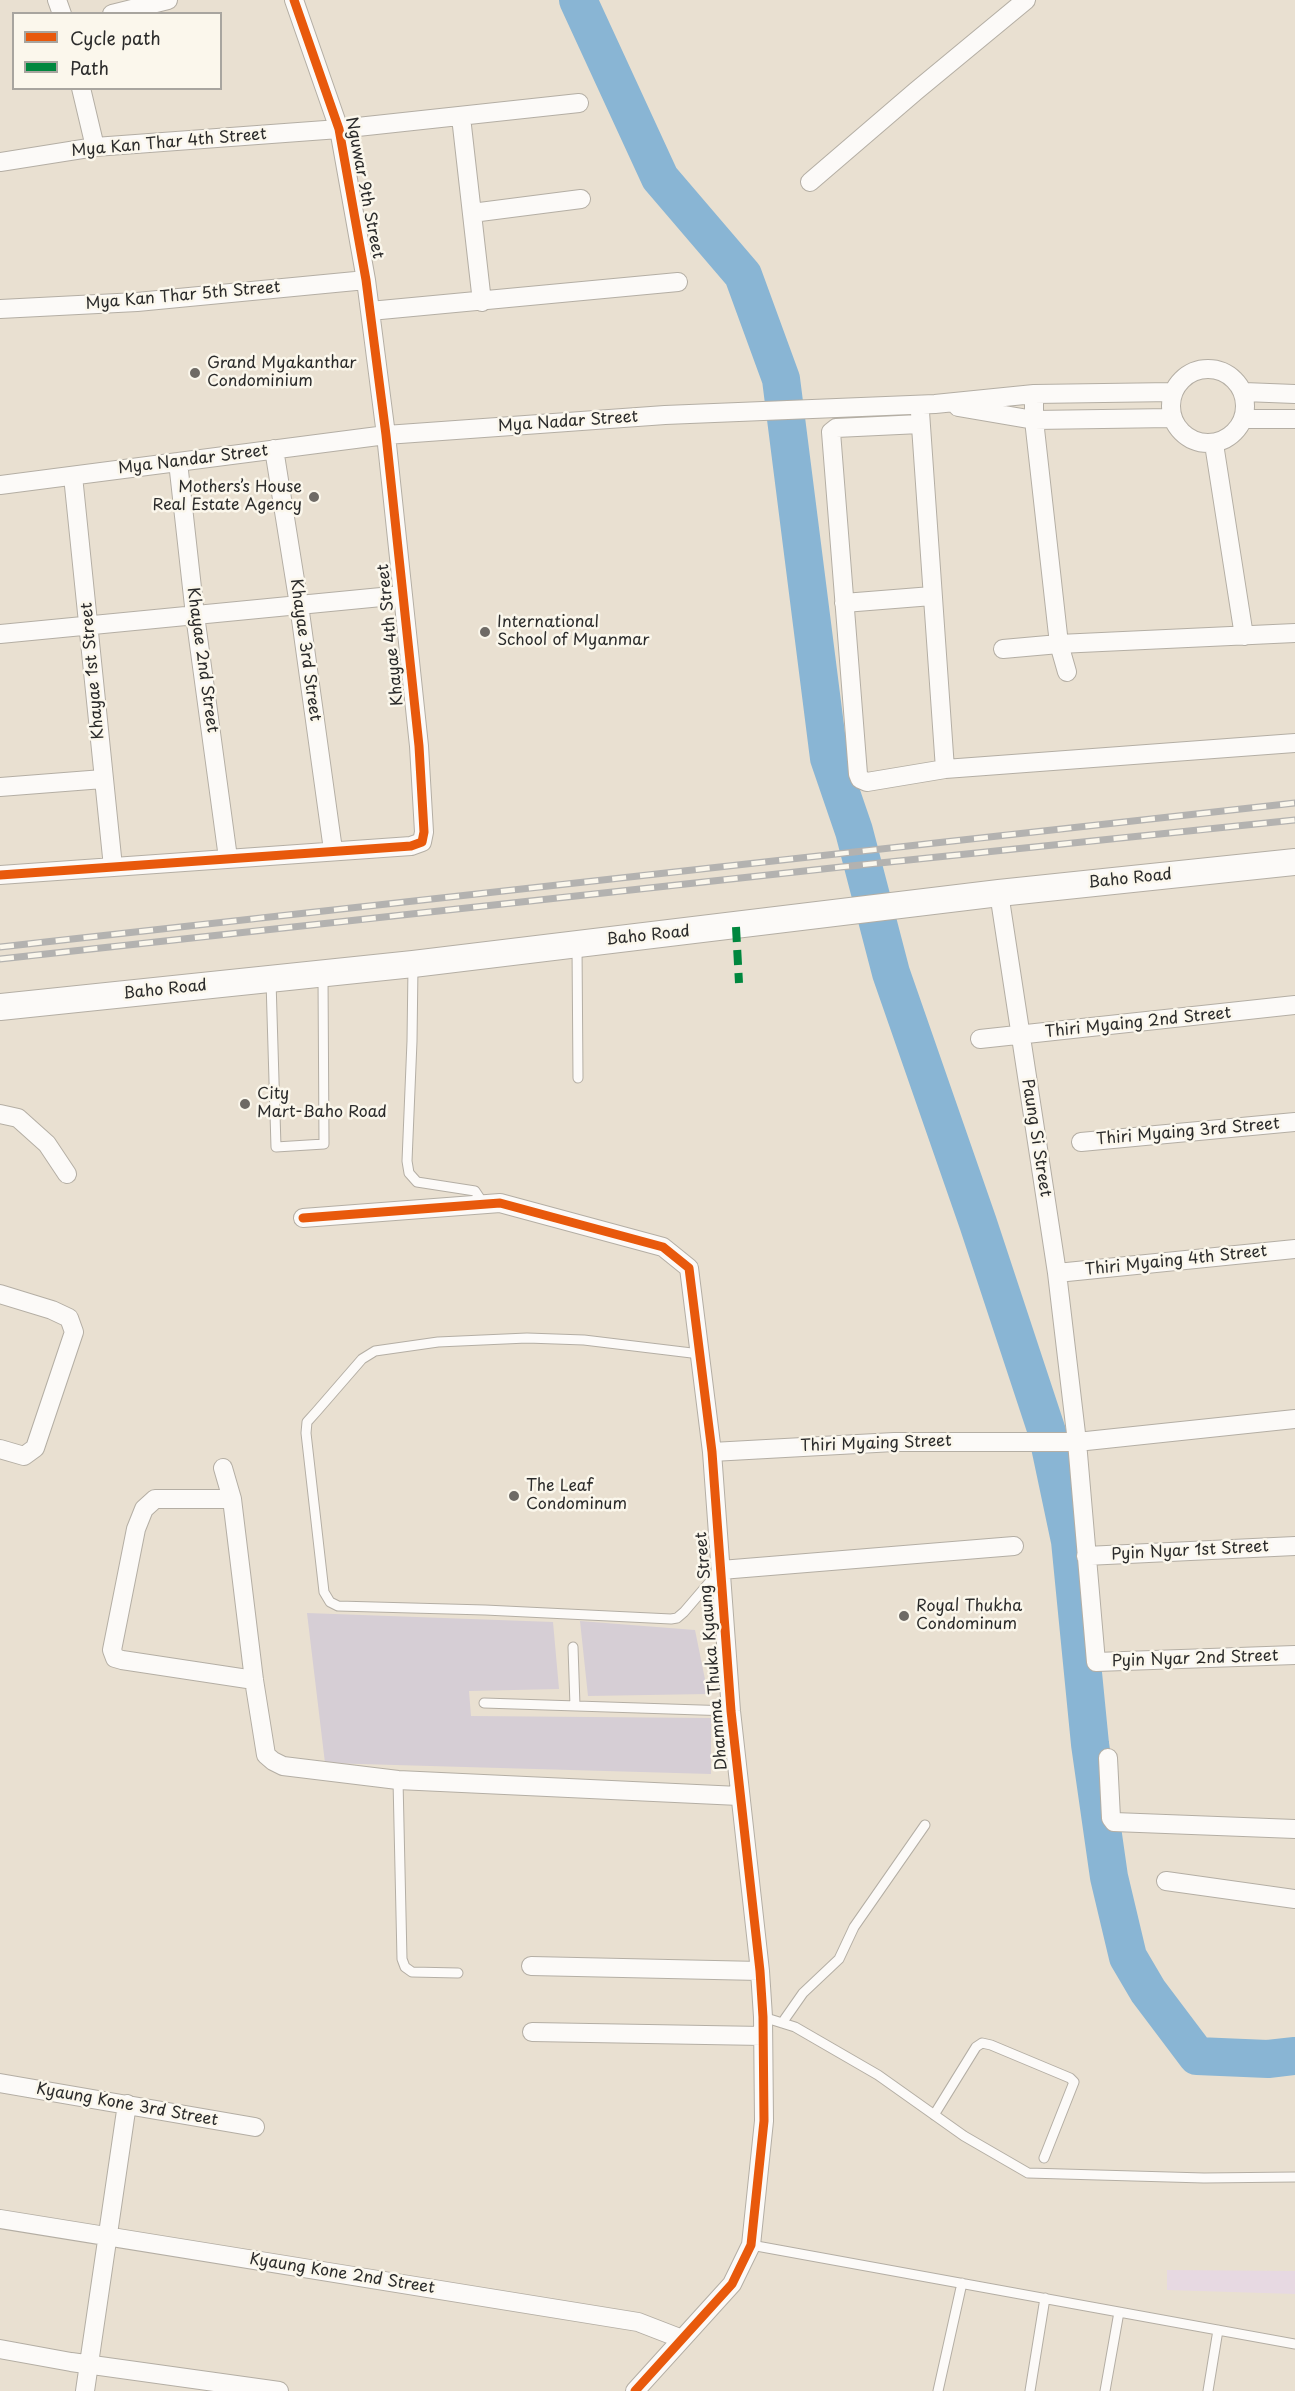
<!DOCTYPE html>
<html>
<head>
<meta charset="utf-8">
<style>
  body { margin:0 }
  #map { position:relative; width:1295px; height:2391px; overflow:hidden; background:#e9e0d1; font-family:"Playpen Sans",sans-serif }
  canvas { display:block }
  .legend { position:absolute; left:12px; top:12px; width:210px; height:78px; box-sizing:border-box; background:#fbf7ec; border:2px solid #a8a59f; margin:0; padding:8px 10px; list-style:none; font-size:18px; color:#2b2b2b }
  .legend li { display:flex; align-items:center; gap:12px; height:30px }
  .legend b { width:30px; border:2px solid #a8a59f }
</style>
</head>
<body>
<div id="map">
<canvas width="1295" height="2391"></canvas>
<ul class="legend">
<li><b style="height:8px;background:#e8590c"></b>Cycle path</li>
<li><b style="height:8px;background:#00873e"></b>Path</li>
</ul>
</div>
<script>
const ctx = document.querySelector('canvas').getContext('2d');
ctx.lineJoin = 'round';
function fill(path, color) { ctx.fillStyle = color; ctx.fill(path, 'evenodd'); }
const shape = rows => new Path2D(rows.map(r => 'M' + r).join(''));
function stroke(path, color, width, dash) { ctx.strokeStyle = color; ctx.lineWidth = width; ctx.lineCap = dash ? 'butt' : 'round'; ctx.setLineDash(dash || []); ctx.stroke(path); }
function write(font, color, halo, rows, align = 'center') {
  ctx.font = font + ' "Playpen Sans",sans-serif'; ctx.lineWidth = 5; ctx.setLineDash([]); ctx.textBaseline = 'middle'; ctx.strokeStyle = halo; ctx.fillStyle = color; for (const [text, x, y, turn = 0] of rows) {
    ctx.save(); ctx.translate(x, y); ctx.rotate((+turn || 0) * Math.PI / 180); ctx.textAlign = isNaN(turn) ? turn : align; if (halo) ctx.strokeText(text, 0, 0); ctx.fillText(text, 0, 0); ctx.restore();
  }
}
fill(shape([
  [1167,2270,1295,2271,1295,2294,1167,2290]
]), '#e7d9e2');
fill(shape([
  [307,1613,553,1622,559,1689,469,1691,471,1716,711,1718,711,1774,325,1763],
  [580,1621,695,1630,708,1694,588,1696]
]), '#d6ced5');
stroke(shape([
  [578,0,660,178,743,275,781,379,829,758,854,831,891,973,978,1223,1047,1432,1070,1541,1090,1744,1109,1877,1128,1957,1148,1991,1197,2056,1268,2059,1295,2056]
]), '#89b5d4', 38);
const service = shape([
  [577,947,578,1078],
  [413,967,412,1041,407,1161,409,1173,417,1182,475,1191,483,1203],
  [271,981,276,1147,324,1144,323,976],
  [700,1354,584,1340,527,1338,438,1342,375,1351,362,1359,316,1412,307,1422,306,1433,324,1592,330,1602,338,1606,485,1610,671,1619,677,1618,684,1612,720,1570],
  [573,1647,575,1706],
  [484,1703,731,1711],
  [398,1780,402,1959,405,1967,412,1972,458,1973],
  [763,2017,795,2027,878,2075,964,2136,1028,2173,1204,2178,1295,2177],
  [782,2023,803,1993,839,1959,854,1927,925,1825],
  [934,2115,976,2047,982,2043,991,2045,1070,2078,1074,2082,1044,2158],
  [751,2245,1295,2344],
  [938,2391,962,2283],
  [1030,2391,1045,2298],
  [1105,2391,1119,2312],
  [1208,2391,1218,2330]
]);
const minor = shape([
  [57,0,62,14],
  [112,14,168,0],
  [81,88,95,147],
  [461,117,482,302],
  [0,162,95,147,339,129,579,103],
  [810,182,916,91,1026,0],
  [472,213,581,199],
  [0,309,137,302,366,280],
  [370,311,678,282],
  '1171 406a37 37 0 1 1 74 0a37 37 0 1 1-74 0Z',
  [1244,392,1295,394],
  [1034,394,1034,420,1059,644,1067,672],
  [958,407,1034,420,1171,418],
  [920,412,945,769],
  [1244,419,1295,419],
  [920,424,836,428,831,432,858,774,860,779,867,782,945,769,1295,743],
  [1214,444,1244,636],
  [274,449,299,605,333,850],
  [178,462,195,615,228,858],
  [73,476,113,867],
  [0,485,386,435,665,415,935,404,1034,394,1173,392],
  [844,603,932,596],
  [0,634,402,595],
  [1003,649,1059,644,1295,633],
  [0,787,103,779],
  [0,875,411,846,422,842,424,832,419,746,386,435,366,280,339,129,294,0],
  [999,893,1057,1273,1077,1442,1096,1662,1295,1655],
  [980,1039,1295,1005],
  [0,1114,18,1118,47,1144,67,1174],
  [1081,1142,1295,1122],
  [303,1218,500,1203,663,1247,689,1268,712,1452,731,1711,760,1971,763,2017,764,2121,751,2245,732,2284,635,2391],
  [1057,1273,1295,1249],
  [0,1294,52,1310,69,1318,74,1332,35,1448,24,1456,0,1449],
  [712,1452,894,1442,1077,1442,1295,1419],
  [223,1468,232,1499,254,1680,266,1755,273,1761,283,1766,398,1780,739,1796],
  [232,1499,155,1499,144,1509,136,1529,112,1650,115,1658,122,1660,254,1680],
  [1086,1556,1295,1546],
  [721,1570,1014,1546],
  [1108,1758,1111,1818,1114,1822,1295,1829],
  [1166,1881,1295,1899],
  [531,1966,760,1971],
  [532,2032,763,2036],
  [0,2083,255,2127],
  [0,2219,638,2322,682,2339],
  [0,2349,71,2362,279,2391],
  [85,2391,127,2104]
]);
const secondary = shape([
  [0,1007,413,964,999,893,1295,862]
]);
stroke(service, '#b4aea4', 11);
stroke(minor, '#b4aea4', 20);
stroke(secondary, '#b4aea4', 28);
stroke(service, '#fcfaf8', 9);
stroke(minor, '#fcfaf8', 18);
stroke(secondary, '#fcfaf8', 26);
const rail = shape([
  [0,947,1295,803],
  [0,959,841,867,1295,820]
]);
stroke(rail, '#b3b2b0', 7);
stroke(rail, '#fbf7ec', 4.5, [14]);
stroke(shape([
  [736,927,739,983]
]), '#00873e', 8, [15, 8]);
stroke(shape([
  [0,875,411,846,422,842,424,832,419,746,386,435,366,280,339,129,294,0],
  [303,1218,500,1203,663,1247,689,1268,712,1452,731,1711,760,1971,763,2017,764,2121,751,2245,732,2284,635,2391]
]), '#e8590c', 9);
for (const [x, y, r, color] of [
  [195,373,6,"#6e6a65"],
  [314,497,6,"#6e6a65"],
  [485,632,6,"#6e6a65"],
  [245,1104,6,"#6e6a65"],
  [514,1496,6,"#6e6a65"],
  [904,1616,6,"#6e6a65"]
]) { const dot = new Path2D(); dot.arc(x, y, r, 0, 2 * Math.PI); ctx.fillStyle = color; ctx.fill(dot); stroke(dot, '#fbf7ec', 2); }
write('16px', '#2b2b2b', '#fbf7ec', [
  ["Mya Kan Thar 4th Street",169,143,-5],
  ["Nguwar 9th Street",364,188,79],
  ["Mya Kan Thar 5th Street",183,296,-5],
  ["Mya Nadar Street",568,422,-4],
  ["Mya Nandar Street",193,460,-7],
  ["Khayae 4th Street",391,635,-96],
  ["Khayae 3rd Street",305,650,82],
  ["Khayae 2nd Street",202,660,82],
  ["Khayae 1st Street",93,671,-95],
  ["Baho Road",1130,879,-6],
  ["Baho Road",648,936,-6],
  ["Baho Road",165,990,-6],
  ["Thiri Myaing 2nd Street",1138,1023,-6],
  ["Thiri Myaing 3rd Street",1188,1132,-5],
  ["Paung Si Street",1036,1138,81],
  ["Thiri Myaing 4th Street",1176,1261,-6],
  ["Thiri Myaing Street",876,1444,-2],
  ["Pyin Nyar 1st Street",1190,1551,-3],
  ["Dhamma Thuka Kyaung Street",712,1651,-95],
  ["Pyin Nyar 2nd Street",1195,1659,-2],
  ["Kyaung Kone 3rd Street",127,2105,10],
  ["Kyaung Kone 2nd Street",342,2274,9]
]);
write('16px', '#2b2b2b', '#fbf7ec', [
  ["Grand Myakanthar",207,364],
  ["Condominium",207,382],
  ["Mothers’s House",302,488,"right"],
  ["Real Estate Agency",302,506,"right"],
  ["International",497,623],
  ["School of Myanmar",497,641],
  ["City",257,1095],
  ["Mart-Baho Road",257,1113],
  ["The Leaf",526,1487],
  ["Condominum",526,1505],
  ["Royal Thukha",916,1607],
  ["Condominum",916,1625]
], 'left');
</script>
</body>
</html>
